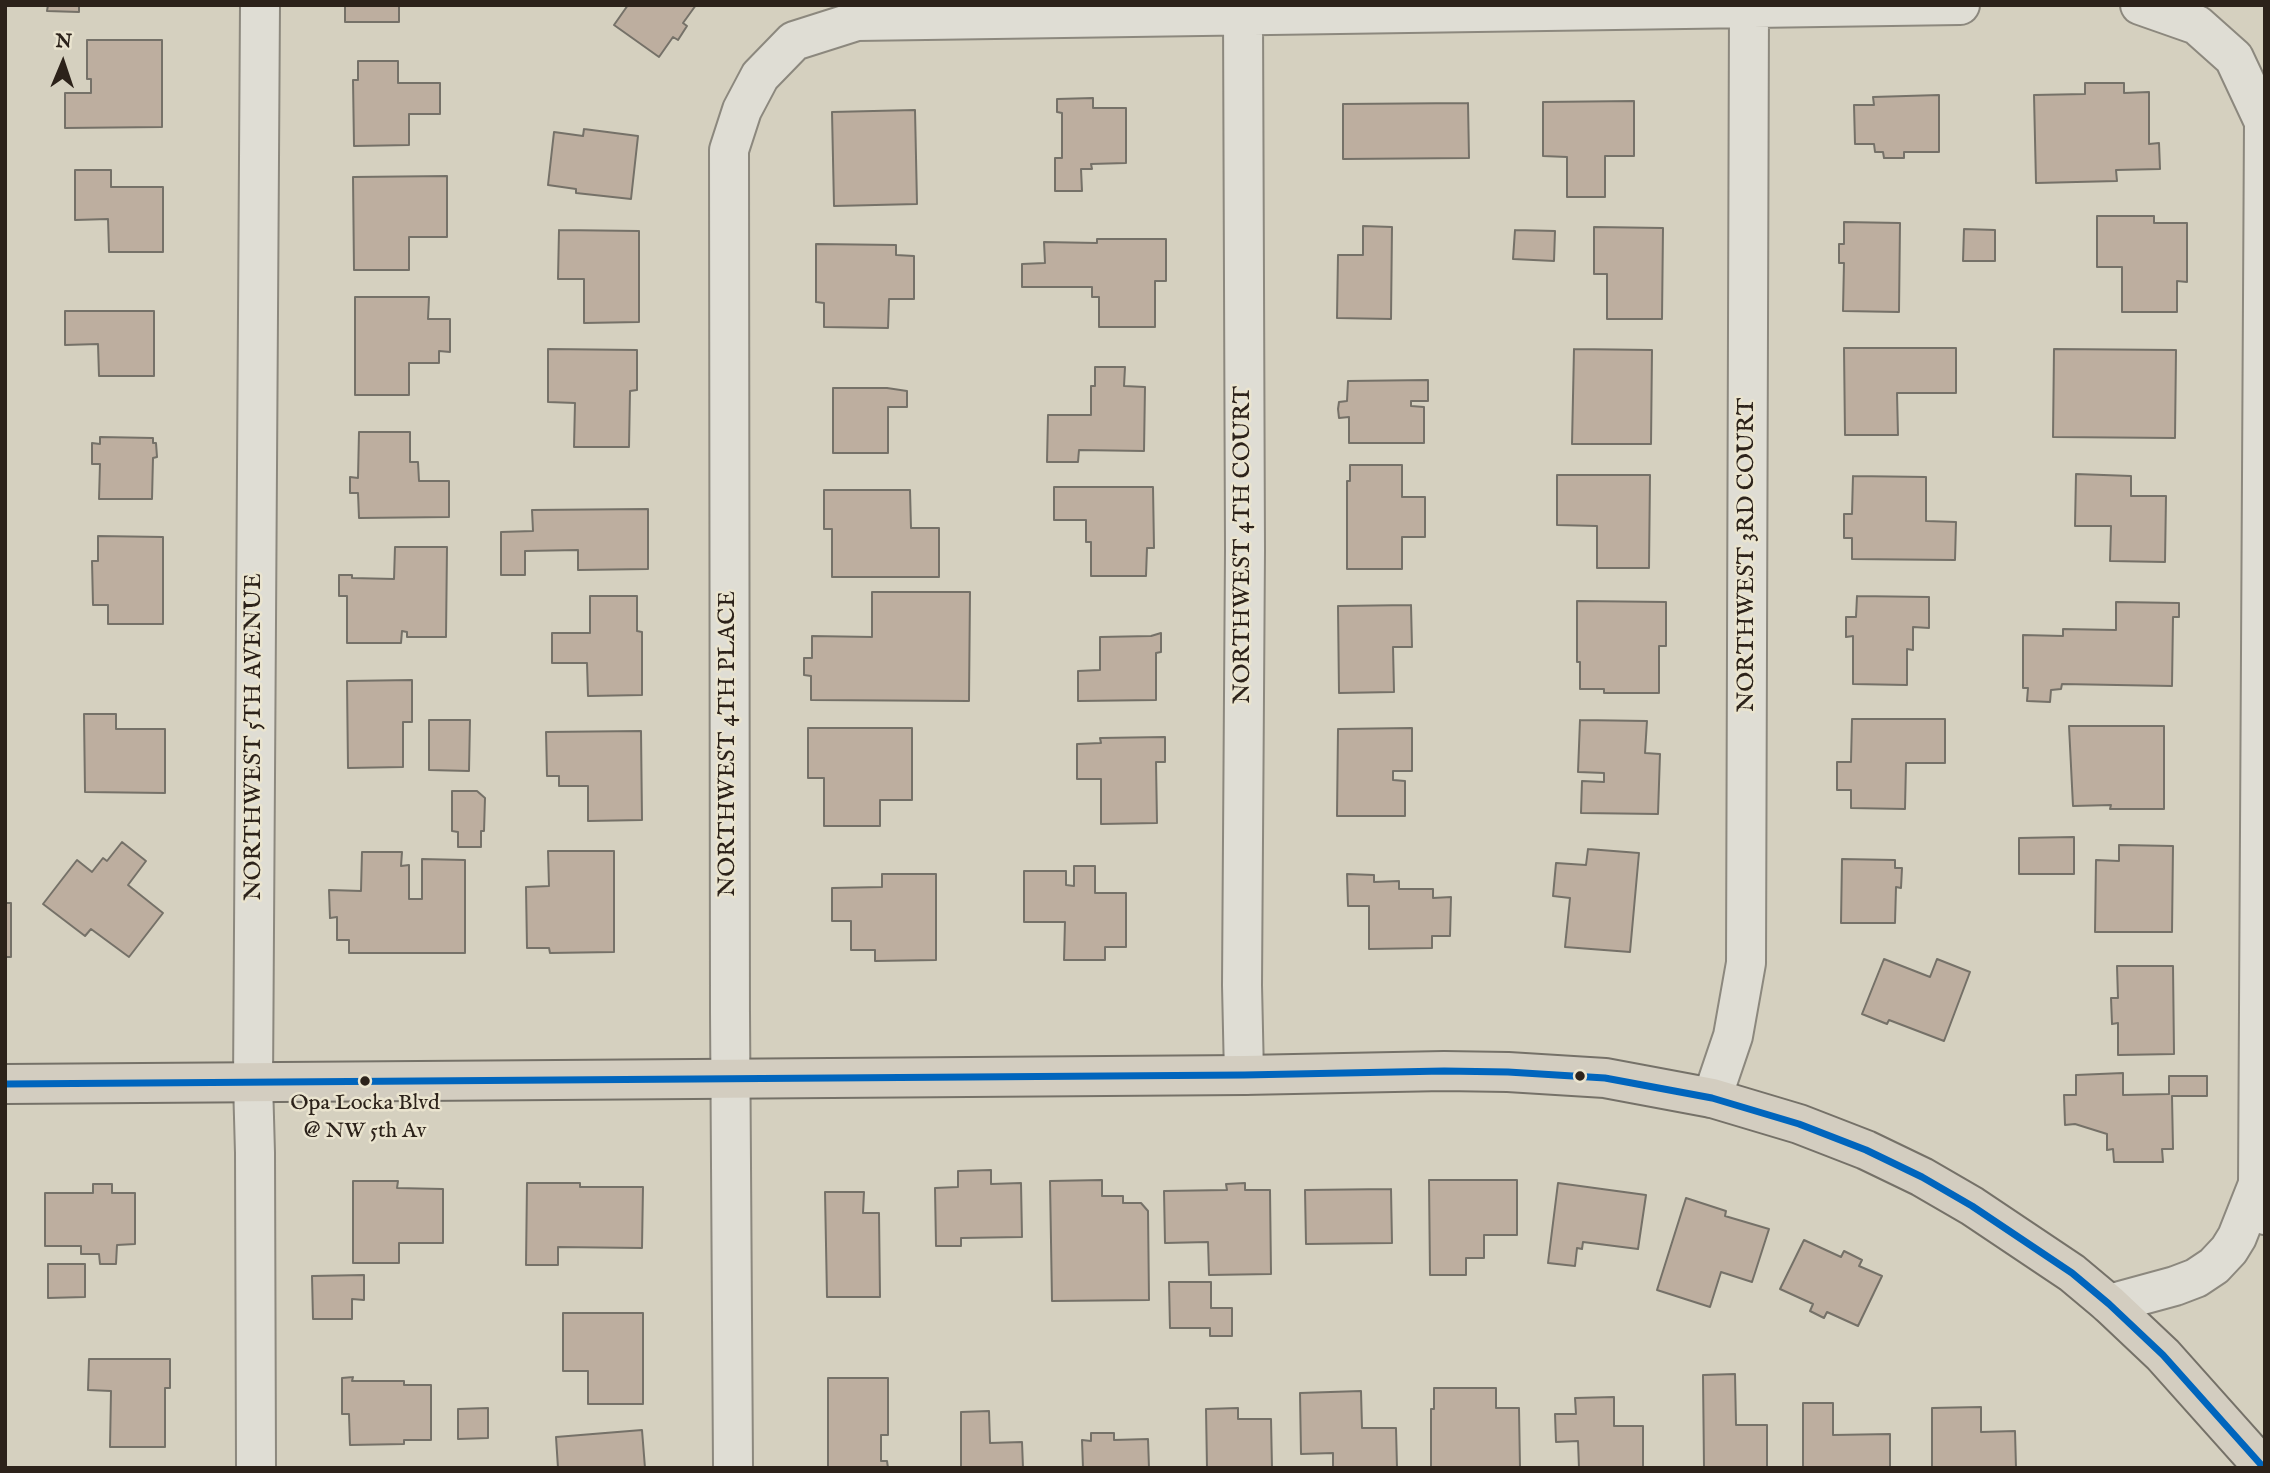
<!DOCTYPE html>
<html>
<head>
<meta charset="utf-8">
<style>
  body { margin:0 }
  #map { position:relative; width:2270px; height:1473px; overflow:hidden; background:#d5d0bf; font-family:"IM FELL English",serif }
  canvas { display:block }
  .frame { position:absolute; inset:0; border:7px solid #2c221a; pointer-events:none }
  .north { position:absolute; left:28px; top:28px; width:70px; height:70px; -webkit-text-stroke:5px #eae4cf; paint-order:stroke; rotate:2deg; font-size:19px; font-weight:700; line-height:28px; text-align:center; color:#2c221a }
  .north::after { content:''; display:block; margin:auto; width:24px; height:32px; background:#2c221a; clip-path:polygon(50% 0,100% 100%,50% 72%,0 100%) }
</style>
</head>
<body>
<div id="map">
<canvas width="2270" height="1473"></canvas>
<div class="frame"></div>
<div class="north">N</div>
</div>
<script>
const ctx = document.querySelector('canvas').getContext('2d');
ctx.lineJoin = 'round';
function fill(path, color) { ctx.fillStyle = color; ctx.fill(path, 'evenodd'); }
const shape = rows => new Path2D(rows.map(r => 'M' + r).join(''));
function stroke(path, color, width, dash) { ctx.strokeStyle = color; ctx.lineWidth = width; ctx.lineCap = dash ? 'butt' : 'round'; ctx.setLineDash(dash || []); ctx.stroke(path); }
function write(font, color, halo, rows, align = 'center') {
  ctx.font = font + ' "IM FELL English",serif'; ctx.lineWidth = 5; ctx.setLineDash([]); ctx.textBaseline = 'middle'; ctx.strokeStyle = halo; ctx.fillStyle = color; for (const [text, x, y, turn = 0] of rows) {
    ctx.save(); ctx.translate(x, y); ctx.rotate((+turn || 0) * Math.PI / 180); ctx.textAlign = isNaN(turn) ? turn : align; if (halo) ctx.strokeText(text, 0, 0); ctx.fillText(text, 0, 0); ctx.restore();
  }
}
const building = shape([
  [48,5,79,5,79,12,47,11,48,5],
  [345,5,399,5,399,22,345,22,345,5],
  [628,5,696,5,683,23,687,26,678,40,673,37,659,57,614,25,628,5],
  [87,40,162,40,162,127,65,128,65,93,91,93,91,79,87,79,87,40],
  [358,61,398,61,398,83,440,83,440,114,409,114,409,145,354,146,353,80,358,80,358,61],
  [2085,83,2124,83,2124,93,2149,92,2149,144,2159,143,2160,169,2116,170,2117,181,2036,183,2034,95,2085,94,2085,83],
  [1939,95,1939,152,1904,152,1904,158,1884,158,1883,152,1875,152,1874,144,1855,144,1854,105,1874,105,1873,97,1939,95],
  [1093,98,1093,108,1126,108,1126,163,1091,164,1092,169,1081,169,1082,191,1055,191,1055,158,1062,158,1062,113,1057,112,1057,99,1093,98],
  [1634,101,1634,156,1605,156,1605,197,1567,197,1567,157,1543,156,1543,102,1634,101],
  [1468,103,1469,158,1343,159,1343,104,1468,103],
  [915,110,917,204,834,206,832,112,915,110],
  [584,129,638,136,631,199,576,193,576,189,548,185,554,132,583,136,584,129],
  [75,170,111,170,111,187,163,187,163,252,109,252,108,219,75,220,75,170],
  [447,176,447,237,409,237,409,270,354,270,353,177,447,176],
  [2097,216,2154,216,2154,223,2187,223,2187,282,2177,281,2177,312,2122,312,2122,267,2097,267,2097,216],
  [1844,222,1900,223,1899,312,1843,311,1844,263,1839,263,1839,244,1844,244,1844,222],
  [1363,226,1392,227,1391,319,1337,318,1338,255,1363,255,1363,226],
  [1594,227,1663,228,1662,319,1607,319,1607,274,1594,274,1594,227],
  [1964,229,1995,230,1995,261,1963,261,1964,229],
  [559,230,639,231,639,322,584,323,584,279,558,279,559,230],
  [1515,230,1555,231,1554,261,1513,259,1515,230],
  [1097,239,1166,239,1166,281,1155,281,1155,327,1099,327,1099,297,1092,297,1092,287,1022,287,1022,264,1045,263,1044,242,1097,243,1097,239],
  [816,244,896,245,896,255,914,256,914,299,889,299,888,328,824,327,824,303,816,302,816,244],
  [355,297,429,297,428,319,450,319,450,352,439,351,439,363,409,363,409,395,355,395,355,297],
  [65,311,154,311,154,376,99,376,98,344,65,345,65,311],
  [1844,348,1956,348,1956,393,1897,393,1898,435,1845,435,1844,348],
  [548,349,637,350,637,390,630,391,629,447,574,447,575,403,548,402,548,349],
  [1574,349,1652,350,1651,444,1572,444,1574,349],
  [2054,349,2176,350,2175,438,2053,437,2054,349],
  [1095,367,1125,367,1124,386,1145,387,1144,451,1079,450,1078,462,1047,462,1048,415,1091,415,1091,386,1095,386,1095,367],
  [1428,380,1428,401,1411,401,1411,406,1424,407,1424,443,1349,443,1349,417,1339,418,1338,409,1339,402,1347,401,1348,381,1428,380],
  [833,388,887,388,907,391,907,407,888,407,888,453,833,453,833,388],
  [359,432,410,432,410,462,418,462,419,481,449,481,449,517,359,518,358,493,350,493,350,477,358,478,359,432],
  [100,437,153,438,153,443,156,443,157,457,153,458,152,499,99,499,100,464,92,464,92,443,100,444,100,437],
  [1350,465,1402,465,1402,497,1425,497,1425,537,1402,537,1402,569,1347,569,1347,481,1350,481,1350,465],
  [2076,474,2131,476,2131,496,2166,496,2165,562,2110,561,2111,526,2075,526,2076,474],
  [1557,475,1650,475,1649,568,1597,568,1597,526,1557,525,1557,475],
  [1853,476,1926,477,1926,521,1956,522,1955,560,1852,559,1852,538,1844,538,1844,514,1852,514,1853,476],
  [1054,487,1153,487,1154,548,1147,548,1146,576,1091,576,1091,542,1086,542,1086,520,1054,520,1054,487],
  [824,490,910,490,911,528,939,528,939,577,832,577,832,529,824,529,824,490],
  [648,509,648,569,578,570,578,550,525,551,525,575,501,575,501,532,533,531,532,510,648,509],
  [98,536,163,537,163,624,108,624,108,605,93,605,92,561,98,561,98,536],
  [395,547,447,547,446,637,407,637,407,632,402,631,401,643,347,643,347,596,339,596,339,575,352,575,352,578,394,579,395,547],
  [872,592,970,592,969,701,811,700,811,676,804,675,804,658,812,658,812,636,872,637,872,592],
  [590,596,637,596,637,631,642,632,642,695,588,696,587,663,552,663,552,633,590,633,590,596],
  [1857,596,1929,597,1929,628,1913,627,1913,650,1907,649,1907,685,1853,684,1853,636,1846,637,1846,617,1856,617,1857,596],
  [1577,601,1666,602,1666,646,1659,646,1659,693,1604,693,1604,689,1580,689,1580,662,1577,662,1577,601],
  [2116,602,2179,603,2179,617,2173,617,2172,686,2062,684,2061,689,2051,690,2050,702,2027,701,2028,688,2023,688,2023,635,2063,636,2063,629,2116,630,2116,602],
  [1411,605,1412,647,1393,647,1394,692,1339,693,1338,606,1411,605],
  [1161,633,1161,652,1156,653,1156,700,1078,701,1078,671,1100,670,1100,637,1151,636,1161,633],
  [412,680,412,722,403,722,403,767,348,768,347,681,412,680],
  [84,714,116,714,116,729,165,729,165,793,85,792,84,714],
  [1852,719,1945,719,1945,763,1906,763,1905,809,1851,808,1851,790,1837,790,1837,762,1851,762,1852,719],
  [429,720,470,720,469,771,429,770,429,720],
  [1580,720,1647,721,1645,753,1660,754,1658,814,1581,813,1582,781,1604,782,1604,773,1578,772,1580,720],
  [2069,726,2164,726,2164,809,2110,809,2111,805,2073,806,2069,726],
  [808,728,912,728,912,800,880,800,880,826,824,826,824,778,808,778,808,728],
  [1412,728,1412,771,1393,771,1393,780,1405,781,1405,816,1337,816,1338,729,1412,728],
  [641,731,642,820,588,821,588,786,559,786,559,776,547,776,546,732,641,731],
  [1165,737,1165,762,1156,762,1157,823,1101,824,1101,779,1077,779,1077,744,1101,743,1100,738,1165,737],
  [452,791,477,791,485,798,484,831,481,831,481,847,458,847,458,832,452,831,452,791],
  [2074,837,2074,874,2019,874,2019,838,2074,837],
  [122,842,146,861,128,885,163,913,129,957,91,929,85,936,43,904,77,860,92,872,103,858,107,861,122,842],
  [2119,845,2173,846,2172,932,2095,932,2096,860,2119,861,2119,845],
  [1588,849,1639,853,1630,952,1565,947,1570,898,1553,896,1556,863,1586,865,1588,849],
  [548,851,614,851,614,952,550,953,549,948,527,948,526,887,549,886,548,851],
  [362,852,402,852,401,866,409,865,409,899,422,899,422,859,465,860,465,953,349,953,349,940,337,940,337,917,330,918,329,890,361,891,362,852],
  [1842,859,1895,860,1895,868,1902,868,1901,888,1896,887,1895,923,1841,923,1842,859],
  [1074,866,1095,866,1095,893,1126,893,1126,947,1105,947,1105,960,1064,960,1065,922,1024,922,1024,871,1066,871,1066,885,1074,886,1074,866],
  [882,874,936,874,936,960,875,961,875,950,851,950,851,921,832,921,832,888,882,887,882,874],
  [1347,874,1374,875,1374,882,1399,881,1399,889,1433,889,1433,898,1451,897,1450,936,1432,936,1432,948,1369,949,1369,906,1348,906,1347,874],
  [5,903,11,903,11,957,5,957,5,903],
  [1884,959,1930,977,1937,959,1970,972,1944,1041,1889,1020,1887,1024,1862,1014,1884,959],
  [2117,966,2173,966,2174,1054,2118,1055,2118,1023,2112,1024,2111,998,2118,998,2117,966],
  [2123,1073,2123,1095,2169,1094,2169,1076,2207,1076,2207,1096,2172,1096,2173,1149,2162,1149,2163,1162,2114,1162,2113,1149,2107,1150,2107,1134,2075,1124,2065,1125,2064,1095,2076,1095,2076,1075,2123,1073],
  [991,1170,991,1184,1021,1183,1022,1237,961,1238,961,1246,936,1246,935,1188,958,1187,958,1171,991,1170],
  [1102,1180,1102,1196,1123,1196,1123,1203,1141,1203,1148,1211,1149,1300,1052,1301,1050,1181,1102,1180],
  [1429,1180,1517,1180,1517,1235,1484,1235,1484,1258,1466,1258,1466,1275,1430,1275,1429,1180],
  [353,1181,398,1181,397,1188,443,1189,443,1243,399,1243,399,1263,353,1263,353,1181],
  [527,1183,580,1183,580,1187,643,1187,642,1248,558,1247,558,1265,526,1265,527,1183],
  [1245,1183,1245,1190,1270,1190,1271,1274,1209,1275,1208,1242,1165,1243,1164,1191,1227,1190,1226,1184,1245,1183],
  [1558,1183,1646,1195,1638,1249,1583,1242,1582,1249,1577,1248,1575,1266,1548,1263,1558,1183],
  [93,1184,112,1184,112,1193,135,1193,135,1244,117,1245,116,1264,100,1264,99,1254,81,1254,81,1246,45,1246,45,1193,93,1193,93,1184],
  [1391,1189,1392,1243,1306,1244,1305,1190,1391,1189],
  [825,1192,864,1192,863,1213,879,1213,880,1297,827,1297,825,1192],
  [1686,1198,1726,1211,1725,1216,1769,1229,1752,1282,1721,1272,1710,1307,1657,1290,1686,1198],
  [1804,1240,1841,1257,1844,1251,1862,1260,1859,1266,1882,1276,1858,1326,1827,1312,1824,1318,1810,1311,1813,1304,1780,1289,1804,1240],
  [48,1264,85,1264,85,1297,48,1298,48,1264],
  [364,1275,364,1300,352,1299,352,1319,313,1319,312,1276,364,1275],
  [1169,1282,1211,1282,1211,1308,1232,1308,1232,1336,1210,1336,1210,1328,1170,1328,1169,1282],
  [563,1313,643,1313,643,1404,588,1404,588,1371,563,1371,563,1313],
  [89,1359,170,1359,170,1388,165,1388,165,1447,110,1447,111,1391,88,1390,89,1359],
  [1735,1374,1736,1425,1767,1425,1767,1468,1704,1468,1703,1375,1735,1374],
  [353,1377,352,1381,404,1381,404,1385,431,1385,431,1440,404,1440,404,1444,350,1445,349,1414,342,1414,342,1378,353,1377],
  [828,1378,888,1378,888,1435,881,1435,881,1461,887,1461,888,1468,828,1468,828,1378],
  [1434,1388,1496,1388,1496,1408,1519,1408,1520,1468,1431,1468,1431,1409,1434,1409,1434,1388],
  [1361,1391,1362,1428,1396,1428,1397,1468,1333,1468,1333,1453,1301,1454,1300,1393,1361,1391],
  [1614,1397,1614,1426,1643,1426,1643,1468,1579,1468,1578,1441,1556,1442,1555,1414,1576,1414,1575,1398,1614,1397],
  [1803,1403,1833,1403,1833,1435,1890,1434,1890,1468,1803,1468,1803,1403],
  [1981,1407,1981,1432,2015,1431,2016,1468,1932,1468,1932,1408,1981,1407],
  [488,1408,488,1438,458,1439,458,1409,488,1408],
  [1238,1408,1238,1419,1271,1419,1272,1468,1207,1468,1206,1409,1238,1408],
  [989,1411,990,1443,1022,1442,1023,1468,961,1468,961,1412,989,1411],
  [642,1430,645,1468,558,1468,556,1437,642,1430],
  [1091,1433,1114,1433,1114,1440,1148,1439,1149,1468,1083,1468,1082,1440,1091,1441,1091,1433]
]);
fill(building, '#bdae9f');
stroke(building, '#757168', 2);
const minor = shape([
  [2140,5,2197,25,2234,58,2264,122,2258,1184,2265,1215],
  [1243,15,1245,550,1242,985,1244,1075],
  [1712,1098,1733,1036,1746,963,1749,8],
  [2109,1304,2175,1286,2196,1278,2214,1266,2229,1250,2237,1237,2258,1184],
  [256,1468,255,1153,253,1082,260,5],
  [733,1468,730,1012,729,150,742,110,760,76,794,41,857,21,1960,5]
]);
const major = shape([
  [5,1084,1244,1075,1444,1071,1508,1072,1605,1078,1712,1098,1799,1124,1866,1150,1922,1177,1972,1206,2072,1273,2109,1304,2163,1355,2264,1468]
]);
stroke(minor, '#8c887e', 42);
stroke(major, '#757168', 42);
stroke(minor, '#dfddd4', 38);
stroke(major, '#d3cdc0', 38);
stroke(shape([
  [5,1084,1244,1075,1444,1071,1508,1072,1605,1078,1712,1098,1799,1124,1866,1150,1922,1177,1972,1206,2072,1273,2109,1304,2163,1355,2264,1468]
]), '#0065bd', 7);
for (const [x, y, r, color] of [
  [1580,1076,6,"#2c221a"],
  [365,1081,6,"#2c221a"]
]) { const dot = new Path2D(); dot.arc(x, y, r, 0, 2 * Math.PI); ctx.fillStyle = color; ctx.fill(dot); stroke(dot, '#eae4cf', 2.5); }
write('22px', '#2c221a', '#eae4cf', [
  ["Opa Locka Blvd",365,1104],
  ["@ NW 5th Av",365,1132]
]);
write('24px', '#2c221a', '#eae4cf', [
  ["NORTHWEST 4TH COURT",1244,545,-90],
  ["NORTHWEST 3RD COURT",1748,555,-90],
  ["NORTHWEST 5TH AVENUE",255,737,-90],
  ["NORTHWEST 4TH PLACE",729,744,-90]
]);
</script>
</body>
</html>
